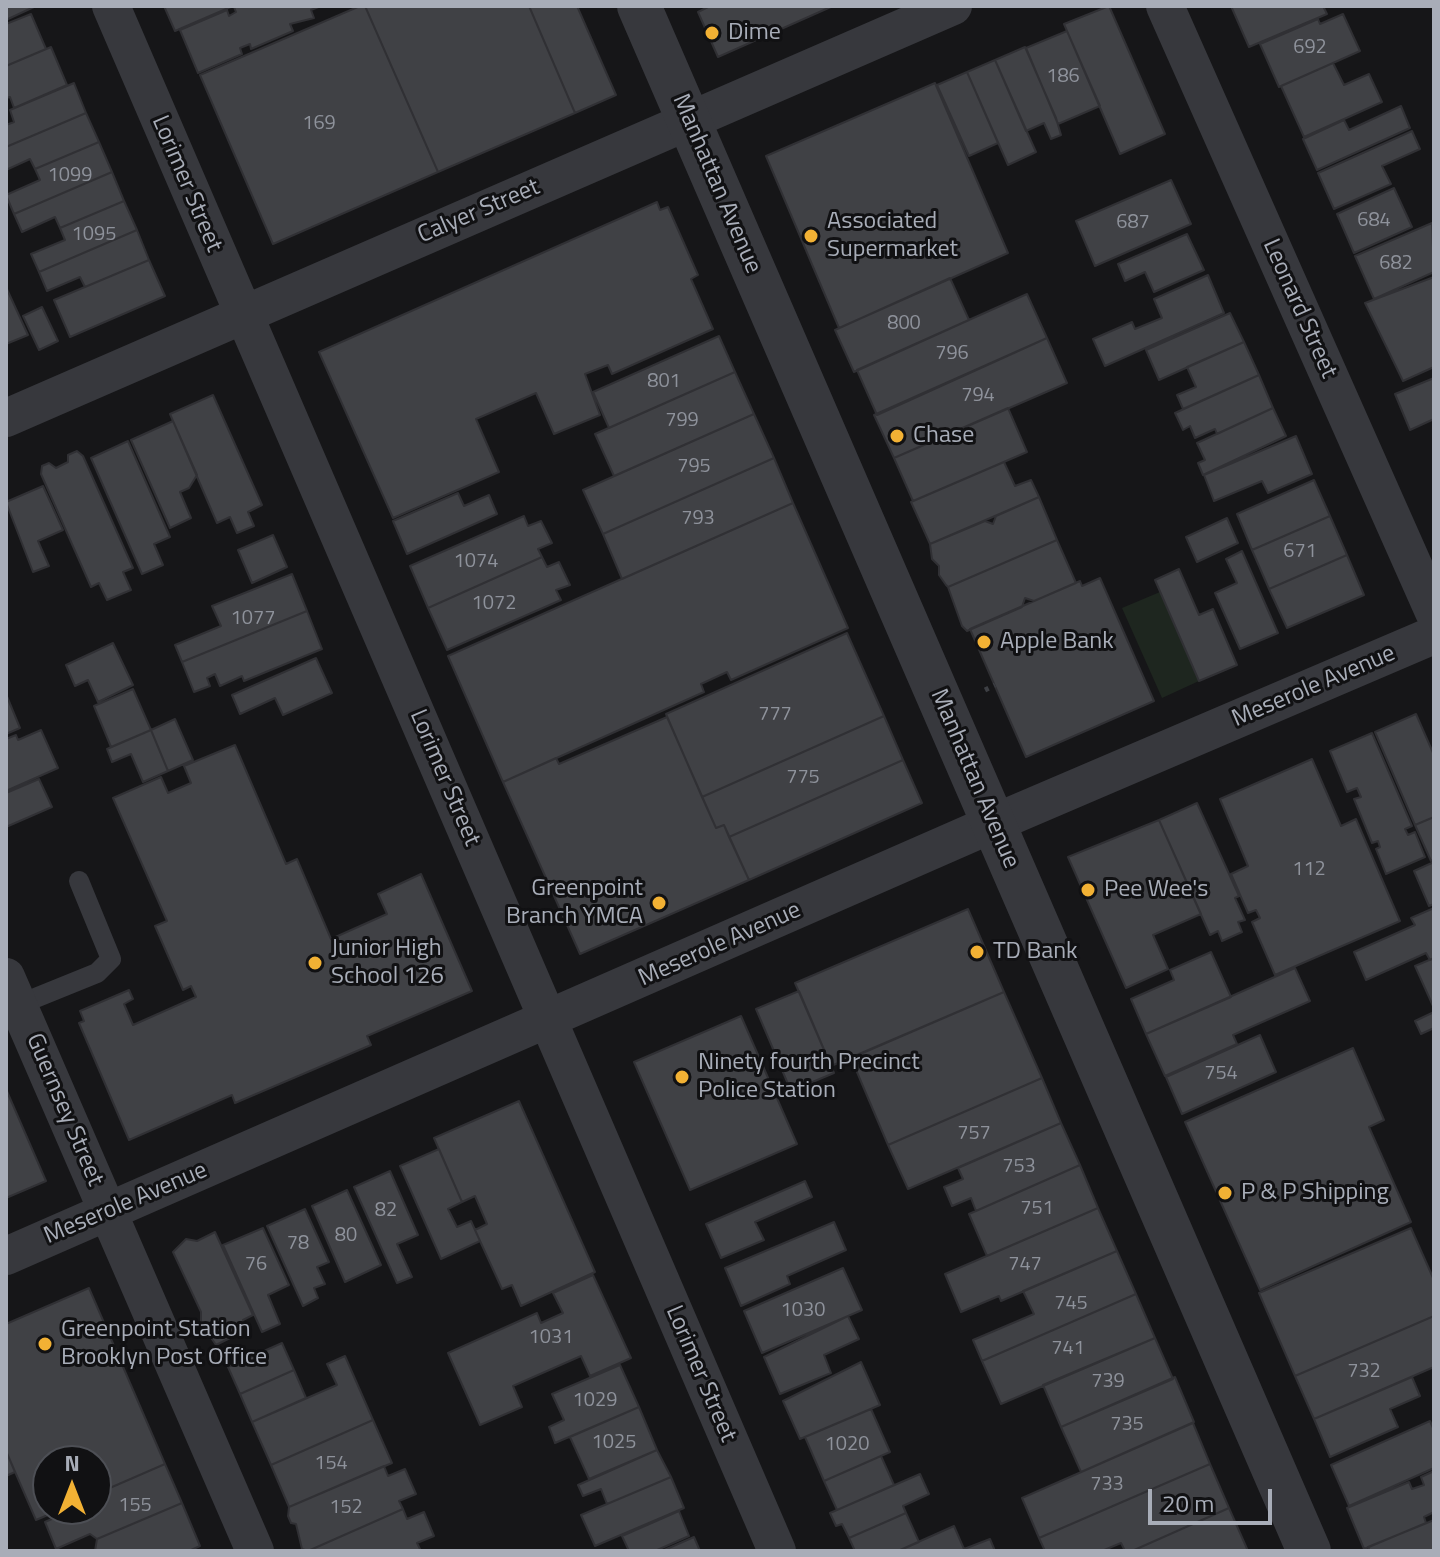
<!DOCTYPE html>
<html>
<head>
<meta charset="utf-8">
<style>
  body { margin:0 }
  #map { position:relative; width:1440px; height:1557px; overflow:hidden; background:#161618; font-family:"Titillium Web",sans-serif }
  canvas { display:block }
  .frame { position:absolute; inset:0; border:8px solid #a8adb8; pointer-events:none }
  .north { position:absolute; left:32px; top:1445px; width:80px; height:80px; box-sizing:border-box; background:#111113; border:2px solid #4d4f55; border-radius:50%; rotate:0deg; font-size:22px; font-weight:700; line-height:32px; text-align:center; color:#a8adb8 }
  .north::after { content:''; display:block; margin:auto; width:28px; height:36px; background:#f2b134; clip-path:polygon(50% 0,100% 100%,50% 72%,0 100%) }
  .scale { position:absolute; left:1148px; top:1489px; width:124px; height:36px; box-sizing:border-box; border:4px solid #a8adb8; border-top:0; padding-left:10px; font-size:24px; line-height:28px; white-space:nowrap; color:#a8adb8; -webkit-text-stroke:6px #111113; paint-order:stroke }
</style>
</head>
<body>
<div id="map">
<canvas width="1440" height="1557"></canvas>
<div class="frame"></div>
<div class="north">N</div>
<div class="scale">20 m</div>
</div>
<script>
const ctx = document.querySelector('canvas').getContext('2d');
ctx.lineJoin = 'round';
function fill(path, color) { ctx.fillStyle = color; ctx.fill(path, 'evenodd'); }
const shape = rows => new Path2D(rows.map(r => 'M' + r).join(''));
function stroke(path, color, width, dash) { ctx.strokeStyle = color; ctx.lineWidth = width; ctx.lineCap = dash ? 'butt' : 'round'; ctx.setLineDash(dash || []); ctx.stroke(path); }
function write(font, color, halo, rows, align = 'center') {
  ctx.font = font + ' "Titillium Web",sans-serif'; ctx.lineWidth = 6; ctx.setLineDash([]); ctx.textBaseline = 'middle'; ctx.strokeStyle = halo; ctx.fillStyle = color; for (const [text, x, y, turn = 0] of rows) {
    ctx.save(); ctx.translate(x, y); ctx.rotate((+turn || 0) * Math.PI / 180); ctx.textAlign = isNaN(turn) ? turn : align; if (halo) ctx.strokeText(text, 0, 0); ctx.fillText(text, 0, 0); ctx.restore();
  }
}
fill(shape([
  [1160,592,1199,681,1162,698,1122,608]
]), '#1e261f');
const building = shape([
  [6,6,36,6,6,20,6,6],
  [164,6,233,6,175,31,164,6],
  [321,6,311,10,314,18,290,24,293,31,251,49,250,44,240,48,242,54,198,73,180,30,227,10,229,16,236,12,234,7,237,6,321,6],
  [360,6,365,6,438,172,273,244,200,75,360,6],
  [365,6,529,6,575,113,438,172,365,6],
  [529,6,577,6,616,95,575,113,529,6],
  [710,6,833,6,718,57,698,12,710,6],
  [1109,6,1165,134,1120,154,1064,24,1109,6],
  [1231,6,1323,6,1327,14,1249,47,1231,6],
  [31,14,46,49,6,66,6,24,31,14],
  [1343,14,1360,51,1279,87,1260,44,1318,19,1320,24,1343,14],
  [1067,31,1100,106,1058,124,1026,48,1067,31],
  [51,47,67,85,14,108,10,97,6,98,6,66,51,47],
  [1025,47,1056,118,1061,135,1051,139,1044,123,1026,131,995,60,1025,47],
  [995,60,1036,152,1008,165,967,72,995,60],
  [1333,63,1344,85,1369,74,1382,102,1304,137,1281,86,1333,63],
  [967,72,998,143,969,156,937,85,967,72],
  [74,83,86,113,6,147,6,125,14,122,10,110,74,83],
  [935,83,1008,253,839,328,766,156,935,83],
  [1401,106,1410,128,1317,170,1303,139,1344,120,1349,130,1401,106],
  [86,113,99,142,35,169,30,159,6,170,6,147,86,113],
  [1412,131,1420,149,1382,166,1391,184,1334,209,1318,173,1412,131],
  [99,142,112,172,14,214,6,195,40,180,35,169,99,142],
  [112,172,124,201,60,228,55,217,22,232,14,214,112,172],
  [1171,180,1191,224,1095,266,1076,221,1171,180],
  [1394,188,1412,227,1354,253,1337,214,1394,188],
  [124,201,137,230,39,272,31,254,65,240,60,228,124,201],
  [657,202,660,210,668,207,698,275,691,279,713,329,612,374,608,365,585,374,600,415,554,434,536,393,476,419,499,472,393,518,319,352,657,202],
  [1432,223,1434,272,1374,299,1355,256,1432,223],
  [137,230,149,260,85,287,80,277,47,291,39,272,137,230],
  [1187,234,1204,270,1154,292,1145,272,1125,281,1118,264,1187,234],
  [149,260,165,296,70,337,54,300,149,260],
  [1208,275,1224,313,1105,366,1093,339,1132,322,1135,329,1162,318,1154,299,1208,275],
  [1434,277,1434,367,1403,381,1365,303,1434,277],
  [950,278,969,320,854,372,835,330,950,278],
  [6,287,28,335,6,344,6,287],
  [1027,294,1047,338,877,415,857,370,1027,294],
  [42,307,58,341,39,350,23,316,42,307],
  [1230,313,1244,342,1159,380,1146,350,1230,313],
  [719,336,735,372,609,428,593,392,719,336],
  [1047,338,1067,383,894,458,874,415,1047,338],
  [1244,342,1259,375,1183,409,1177,395,1196,387,1187,367,1244,342],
  [735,372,754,414,614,476,595,434,735,372],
  [1259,375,1273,408,1217,434,1215,429,1195,438,1190,426,1183,430,1175,413,1259,375],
  [1434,378,1434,419,1410,430,1395,394,1434,378],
  [213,395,262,505,248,512,254,526,237,533,230,517,217,523,170,414,213,395],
  [1008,408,1027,452,913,501,894,458,1008,408],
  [1273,408,1286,436,1203,475,1198,463,1205,460,1197,443,1273,408],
  [754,414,774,458,603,534,583,490,754,414],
  [173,421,197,475,189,488,180,492,191,518,170,528,131,440,173,421],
  [1296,436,1312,474,1268,493,1262,481,1214,501,1204,475,1296,436],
  [128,441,170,537,154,544,163,565,142,574,91,458,128,441],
  [77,451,83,456,133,568,123,572,131,590,107,600,99,583,91,587,41,474,42,466,49,463,56,468,68,462,68,455,77,451],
  [774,458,793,503,622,579,603,534,774,458],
  [1004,462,1015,486,1031,480,1039,497,930,544,911,502,1004,462],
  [1314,480,1330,516,1252,550,1237,514,1314,480],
  [43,486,63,530,38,541,49,566,33,572,6,502,43,486],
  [458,493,464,506,489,495,497,514,407,554,393,521,458,493],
  [1039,497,1057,540,948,587,946,585,939,575,939,566,932,559,930,544,985,521,993,524,996,516,1039,497],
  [793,503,848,628,731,680,727,672,701,684,704,692,503,782,448,656,793,503],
  [524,516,528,526,541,521,552,543,538,549,542,557,428,608,410,566,524,516],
  [1330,516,1347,555,1269,589,1252,550,1330,516],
  [1227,518,1238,543,1197,562,1186,537,1227,518],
  [273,535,287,567,252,583,238,550,273,535],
  [1057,540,1076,583,1034,601,1025,598,1022,607,967,631,962,626,948,587,1057,540],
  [1242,551,1278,633,1240,649,1215,593,1237,583,1226,559,1242,551],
  [1347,555,1364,595,1287,628,1269,589,1347,555],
  [542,557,547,567,559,562,570,585,556,590,561,600,447,650,428,608,542,557],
  [1179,569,1199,615,1213,609,1237,665,1199,681,1155,580,1179,569],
  [292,574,307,611,182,662,175,645,221,626,212,606,292,574],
  [1100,578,1154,701,1026,757,970,629,1080,581,1082,586,1100,578],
  [307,611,322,649,244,681,242,676,220,686,215,674,207,678,210,686,194,692,182,662,307,611],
  [847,633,884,716,702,797,666,714,847,633],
  [113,643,133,685,98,702,88,680,75,686,66,665,113,643],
  [316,658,332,693,283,715,275,698,240,714,232,695,316,658],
  [133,689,151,730,111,747,94,706,133,689],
  [6,694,20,728,6,734,6,694],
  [1416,714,1434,755,1434,817,1415,825,1375,732,1416,714],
  [884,716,903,760,729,837,724,825,716,828,702,797,884,716],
  [667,717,716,828,724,825,749,880,580,954,503,782,556,758,559,764,667,717],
  [175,719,193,760,168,771,151,730,175,719],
  [41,730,58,768,6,791,6,739,16,735,18,740,41,730],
  [151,730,168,771,143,782,131,754,112,762,107,749,151,730],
  [1372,733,1412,826,1405,829,1408,835,1415,832,1425,857,1386,874,1376,849,1380,847,1378,841,1372,843,1354,799,1361,797,1357,788,1347,792,1330,751,1372,733],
  [235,745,286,864,297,859,331,939,387,914,378,894,421,874,472,991,367,1036,371,1045,235,1103,232,1095,129,1140,79,1023,84,1021,80,1011,129,990,133,999,124,1004,133,1025,196,997,191,986,183,990,155,926,167,921,113,798,161,777,168,793,191,783,184,766,235,745],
  [1312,759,1341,826,1356,819,1400,921,1275,975,1252,922,1260,918,1256,910,1248,913,1231,874,1248,866,1220,799,1312,759],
  [903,760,922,803,749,880,729,837,903,760],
  [39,779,52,807,6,827,6,793,39,779],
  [1197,803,1239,896,1235,898,1245,920,1238,922,1242,932,1222,941,1218,931,1210,935,1159,820,1197,803],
  [1434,817,1434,859,1431,861,1415,825,1434,817],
  [1159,820,1201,914,1153,935,1168,969,1126,988,1068,857,1159,820],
  [1434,862,1434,904,1429,906,1414,871,1434,862],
  [1434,908,1434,958,1430,960,1426,953,1366,980,1354,952,1415,925,1411,918,1434,908],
  [968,909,1004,992,831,1066,795,983,968,909],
  [1211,952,1231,997,1146,1034,1131,999,1174,980,1170,970,1211,952],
  [1434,958,1434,1005,1433,1006,1415,966,1434,958],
  [1295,968,1310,1001,1233,1035,1237,1044,1165,1076,1146,1034,1295,968],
  [799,991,834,1073,791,1091,756,1009,799,991],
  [1004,992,1042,1078,888,1145,851,1058,1004,992],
  [1434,1012,1434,1028,1421,1034,1415,1021,1434,1012],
  [741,1016,797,1144,690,1190,634,1062,741,1016],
  [1260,1035,1276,1072,1182,1114,1166,1077,1260,1035],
  [1353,1048,1384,1120,1369,1127,1411,1222,1260,1290,1185,1122,1353,1048],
  [1042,1078,1061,1123,908,1189,888,1145,1042,1078],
  [6,1089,46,1181,6,1198,6,1089],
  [519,1101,595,1272,521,1306,512,1285,502,1289,475,1230,487,1224,475,1196,462,1202,434,1138,519,1101],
  [1061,1123,1080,1165,976,1211,971,1198,952,1206,944,1187,963,1179,958,1168,1061,1123],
  [439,1149,462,1202,448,1209,457,1227,471,1221,480,1241,441,1259,400,1166,439,1149],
  [1080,1165,1098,1208,987,1256,969,1214,1080,1165],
  [390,1171,418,1235,397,1244,412,1277,397,1283,354,1187,390,1171],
  [805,1181,812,1197,755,1222,764,1240,721,1258,706,1224,805,1181],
  [347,1190,381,1265,345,1282,312,1206,347,1190],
  [1098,1208,1117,1251,1001,1301,999,1296,961,1312,945,1274,1098,1208],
  [305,1209,329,1262,317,1267,325,1284,314,1288,318,1298,303,1306,267,1226,305,1209],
  [834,1222,846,1250,787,1276,790,1284,741,1306,725,1268,834,1222],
  [263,1228,289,1285,268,1295,280,1324,262,1332,223,1245,263,1228],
  [1411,1228,1434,1280,1434,1316,1295,1376,1259,1293,1411,1228],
  [215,1232,253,1315,243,1320,248,1329,216,1345,201,1323,201,1312,173,1252,186,1239,197,1241,215,1232],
  [1117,1251,1136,1294,982,1361,973,1340,1034,1314,1023,1291,1117,1251],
  [843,1268,862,1310,762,1353,744,1311,843,1268],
  [593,1275,631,1358,590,1376,581,1356,513,1386,522,1407,480,1425,448,1353,537,1313,541,1323,563,1313,553,1293,593,1275],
  [89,1288,165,1464,96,1494,96,1461,48,1461,48,1509,62,1509,36,1520,6,1451,6,1324,89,1288],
  [1136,1294,1155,1338,1001,1404,982,1361,1136,1294],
  [848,1316,859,1339,824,1355,831,1373,780,1394,764,1357,848,1316],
  [1434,1316,1434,1367,1314,1419,1295,1376,1434,1316],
  [1155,1338,1173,1379,1061,1427,1043,1385,1155,1338],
  [282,1343,294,1370,240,1394,228,1367,282,1343],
  [345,1356,373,1420,271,1465,252,1422,337,1385,327,1364,345,1356],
  [861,1362,880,1405,800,1439,783,1401,861,1362],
  [620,1365,639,1407,555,1443,549,1427,564,1420,552,1394,620,1365],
  [294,1370,306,1398,252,1422,240,1394,294,1370],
  [1175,1377,1194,1422,1081,1472,1061,1427,1175,1377],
  [1412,1377,1420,1396,1390,1409,1398,1427,1330,1457,1314,1419,1412,1377],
  [639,1407,657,1450,589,1479,570,1437,639,1407],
  [871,1409,890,1452,824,1481,805,1437,871,1409],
  [373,1420,392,1463,289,1507,271,1465,373,1420],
  [1430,1421,1434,1430,1434,1468,1349,1506,1331,1465,1430,1421],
  [1193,1423,1210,1464,1039,1538,1022,1498,1193,1423],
  [657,1450,671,1477,607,1504,601,1489,583,1496,578,1485,657,1450],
  [6,1451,15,1472,6,1476,6,1451],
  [881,1456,894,1485,837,1510,824,1481,881,1456],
  [165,1464,182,1503,97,1539,90,1534,56,1549,45,1522,74,1509,96,1509,96,1494,165,1464],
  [1210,1464,1229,1508,1132,1551,1125,1551,1121,1543,1102,1551,1045,1551,1039,1538,1210,1464],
  [384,1466,388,1476,405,1469,416,1494,399,1501,403,1509,308,1551,302,1549,296,1524,291,1523,288,1516,289,1507,384,1466],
  [1434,1471,1434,1512,1424,1517,1426,1523,1364,1549,1347,1508,1409,1482,1412,1489,1424,1485,1421,1477,1434,1471],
  [920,1474,929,1494,903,1506,906,1513,849,1538,842,1524,836,1526,830,1513,920,1474],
  [671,1477,684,1508,595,1546,581,1515,671,1477],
  [182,1503,200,1546,189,1551,95,1551,97,1539,182,1503],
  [1229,1508,1248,1551,1132,1551,1229,1508],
  [403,1509,407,1519,424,1512,434,1536,417,1543,421,1551,308,1551,403,1509],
  [679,1511,689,1536,655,1551,629,1551,622,1536,679,1511],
  [906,1513,919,1542,898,1551,855,1551,849,1538,906,1513],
  [1434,1520,1434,1551,1370,1551,1368,1547,1434,1520],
  [954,1526,964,1549,990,1539,995,1551,898,1551,954,1526],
  [694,1537,700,1551,662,1551,694,1537]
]);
fill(building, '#404145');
stroke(building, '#303034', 2);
stroke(shape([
  [985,690,995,685]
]), '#3d3f44', 5, [4, 6]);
stroke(shape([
  [18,1005,97,973,111,959,79,881]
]), '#37383d', 20);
stroke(shape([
  [111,6,777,1551],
  [1165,6,1434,612],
  [6,418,953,6],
  [6,977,255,1551],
  [6,1256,992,824,1434,635]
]), '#37383d', 38);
stroke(shape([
  [639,6,1309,1551]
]), '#37383d', 44);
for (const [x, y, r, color] of [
  [712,33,8,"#f2b134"],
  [811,236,8,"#f2b134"],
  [897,436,8,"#f2b134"],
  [984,642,8,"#f2b134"],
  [1088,890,8,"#f2b134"],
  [659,903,8,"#f2b134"],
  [977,952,8,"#f2b134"],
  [315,963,8,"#f2b134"],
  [682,1077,8,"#f2b134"],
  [1225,1193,8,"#f2b134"],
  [45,1344,8,"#f2b134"]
]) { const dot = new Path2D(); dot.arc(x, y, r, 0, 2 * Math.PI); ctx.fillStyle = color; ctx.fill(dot); stroke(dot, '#111113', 3); }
write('20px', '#8e929b', null, [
  ["692",1310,48],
  ["186",1063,77],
  ["169",319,124],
  ["1099",70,176],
  ["684",1374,221],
  ["687",1133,223],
  ["1095",94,235],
  ["682",1396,264],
  ["800",904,324],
  ["796",952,354],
  ["801",664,382],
  ["794",978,396],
  ["799",682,421],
  ["795",694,467],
  ["793",698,519],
  ["671",1300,552],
  ["1074",476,562],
  ["1072",494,604],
  ["1077",253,619],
  ["777",775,715],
  ["775",803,778],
  ["112",1309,870],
  ["754",1221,1074],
  ["757",974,1134],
  ["753",1019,1167],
  ["751",1037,1209],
  ["82",386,1211],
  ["80",346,1236],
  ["78",298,1244],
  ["76",256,1265],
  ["747",1025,1265],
  ["745",1071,1304],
  ["1030",803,1311],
  ["1031",551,1338],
  ["741",1068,1349],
  ["732",1364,1372],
  ["739",1108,1382],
  ["1029",595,1401],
  ["735",1127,1425],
  ["1025",614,1443],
  ["1020",847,1445],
  ["154",331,1464],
  ["733",1107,1485],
  ["155",135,1506],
  ["152",346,1508]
]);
write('24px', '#a8adb8', '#111113', [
  ["Dime",728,33],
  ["Associated",827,222],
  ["Supermarket",827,250],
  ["Chase",913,436],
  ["Apple Bank",1000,642],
  ["Greenpoint",643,889,"right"],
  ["Branch YMCA",643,917,"right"],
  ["Pee Wee's",1104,890],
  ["Junior High",331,949],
  ["School 126",331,977],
  ["TD Bank",993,952],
  ["Ninety fourth Precinct",698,1063],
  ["Police Station",698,1091],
  ["P & P Shipping",1241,1193],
  ["Greenpoint Station",61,1330],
  ["Brooklyn Post Office",61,1358]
], 'left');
write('24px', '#a8adb8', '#111113', [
  ["Lorimer Street",186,184,67],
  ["Manhattan Avenue",716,184,67],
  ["Calyer Street",479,212,-23],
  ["Leonard Street",1299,309,66],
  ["Meserole Avenue",1314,687,-23],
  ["Lorimer Street",444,778,67],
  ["Manhattan Avenue",974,779,67],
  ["Meserole Avenue",720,945,-24],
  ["Guernsey Street",64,1110,67],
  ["Meserole Avenue",126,1204,-23],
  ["Lorimer Street",700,1374,67]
]);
</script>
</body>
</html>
